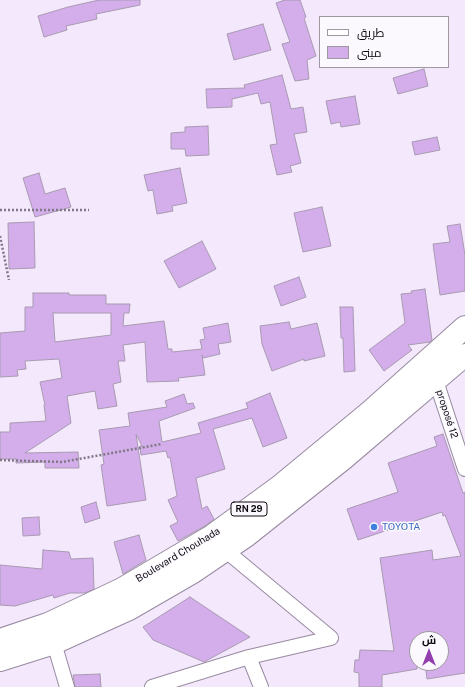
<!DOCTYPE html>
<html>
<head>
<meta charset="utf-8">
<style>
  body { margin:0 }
  #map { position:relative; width:465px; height:687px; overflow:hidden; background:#f4e8fc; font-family:"Public Sans",Cairo,sans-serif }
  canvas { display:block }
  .legend { position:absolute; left:319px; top:16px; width:130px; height:52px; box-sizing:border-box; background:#fcf9fe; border:1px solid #9d999f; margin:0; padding:5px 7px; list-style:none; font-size:12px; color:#0e0911 }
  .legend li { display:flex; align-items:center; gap:8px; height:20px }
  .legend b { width:20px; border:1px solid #9d999f }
  .north { position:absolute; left:409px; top:631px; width:40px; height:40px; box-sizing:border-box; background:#fcf9fe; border:1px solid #9d999f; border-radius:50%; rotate:0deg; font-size:11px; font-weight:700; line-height:16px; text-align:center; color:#0e0911 }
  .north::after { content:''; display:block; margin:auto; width:14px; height:18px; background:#923ead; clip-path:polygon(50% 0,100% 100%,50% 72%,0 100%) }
</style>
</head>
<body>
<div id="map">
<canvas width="465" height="687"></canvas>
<ul class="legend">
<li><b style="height:5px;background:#fff"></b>طريق</li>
<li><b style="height:11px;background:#d3aeeb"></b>مبنى</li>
</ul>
<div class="north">ش</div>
</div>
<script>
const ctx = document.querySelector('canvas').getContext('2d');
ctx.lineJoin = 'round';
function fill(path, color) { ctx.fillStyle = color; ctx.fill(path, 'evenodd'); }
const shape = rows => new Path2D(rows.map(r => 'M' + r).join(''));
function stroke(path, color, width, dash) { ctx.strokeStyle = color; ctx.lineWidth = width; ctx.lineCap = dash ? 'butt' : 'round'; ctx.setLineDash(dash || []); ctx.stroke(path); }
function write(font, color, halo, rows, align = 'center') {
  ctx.font = font + ' "Public Sans",sans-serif'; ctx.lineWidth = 3; ctx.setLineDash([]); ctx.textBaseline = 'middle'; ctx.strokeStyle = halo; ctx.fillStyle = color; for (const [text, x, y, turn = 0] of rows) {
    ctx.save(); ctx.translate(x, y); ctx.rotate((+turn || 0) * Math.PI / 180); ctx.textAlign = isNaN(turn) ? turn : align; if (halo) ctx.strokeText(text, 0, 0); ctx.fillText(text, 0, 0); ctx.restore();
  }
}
const building = shape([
  [99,0,140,0,140,5,96,14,97,19,66,26,67,30,44,37,38,16,68,7,99,0],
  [285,0,300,0,306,17,304,18,316,56,307,60,309,79,295,81,282,44,290,42,276,3,285,0],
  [263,24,271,50,234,60,227,34,263,24],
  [424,69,428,86,398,94,393,78,424,69],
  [282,75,291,109,303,107,307,132,294,134,301,163,290,166,292,172,277,175,270,145,277,144,270,102,261,104,258,93,232,99,232,107,207,108,206,89,245,88,244,85,282,75],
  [355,96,360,124,341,127,340,122,331,124,326,101,355,96],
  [208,126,209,155,186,156,185,149,171,149,171,133,185,132,185,127,208,126],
  [437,137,440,150,415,155,412,142,437,137],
  [180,168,187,203,172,206,173,211,157,214,153,190,148,191,144,175,180,168],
  [39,173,45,194,65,188,71,207,35,217,23,178,39,173],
  [322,207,331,246,303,252,294,213,322,207],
  [34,222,35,268,9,269,8,223,34,222],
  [460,224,465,255,465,291,440,295,433,244,450,242,447,226,460,224],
  [202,241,216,269,179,288,164,261,202,241],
  [299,277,306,297,281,306,274,286,299,277],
  [425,289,432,340,430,342,408,345,412,350,384,371,369,350,405,323,401,294,412,293,411,291,425,289],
  [33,293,69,293,69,295,106,295,106,304,130,304,129,313,124,313,123,326,164,321,168,349,172,349,172,352,202,349,200,340,205,339,203,328,228,323,231,342,218,344,220,354,203,358,202,355,205,375,178,378,179,381,147,382,145,342,123,345,125,361,118,361,121,382,113,384,117,406,98,409,95,391,67,396,71,423,25,453,78,452,79,468,45,468,45,462,16,463,16,459,0,459,0,432,10,432,10,423,46,421,44,405,45,405,40,382,62,378,59,359,25,361,26,369,17,370,18,376,0,377,0,333,25,331,25,307,33,307,33,293],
  [53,313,111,313,111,335,55,342,53,313],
  [340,307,353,307,355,371,344,372,343,338,341,338,340,307],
  [289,322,291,329,317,323,325,356,304,361,304,359,272,371,262,344,260,326,289,322],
  [270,393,287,438,263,447,252,418,213,429,225,469,196,478,202,509,207,506,214,519,205,526,178,541,170,526,178,522,168,500,177,496,170,457,168,458,166,451,141,455,140,446,142,446,136,434,146,500,107,506,101,465,104,464,99,430,130,426,128,413,167,407,165,401,184,394,187,404,193,403,195,408,159,421,162,442,201,433,198,423,248,408,246,403,270,393],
  [443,434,463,493,465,492,465,673,427,679,425,663,441,663,441,639,417,639,417,669,382,675,382,687,359,687,359,673,354,672,355,660,359,660,360,650,394,651,380,558,432,550,433,560,461,556,445,515,443,516,442,512,358,540,347,509,398,492,388,463,437,446,434,437,443,434],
  [96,502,100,518,85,523,81,507,96,502],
  [39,517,40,535,23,536,22,518,39,517],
  [139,535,146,560,123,574,114,542,139,535],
  [43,550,69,552,71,559,93,558,94,589,85,593,70,593,54,598,53,595,15,606,0,605,0,565,42,569,43,550],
  [190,597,250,637,204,662,153,640,143,627,190,597],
  [100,674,101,687,75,687,73,675,100,674]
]);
fill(building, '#d3aeeb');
stroke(building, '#a89ab1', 1);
const street = shape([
  [436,381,465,469],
  [225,550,331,638,249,657],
  [54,643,67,687],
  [152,687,249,657,261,687]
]);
const highway = shape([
  [0,640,48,624,122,589,212,536,279,487,371,411,465,327],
  [0,660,54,643,129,609,193,572,246,536,343,459,465,355]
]);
stroke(street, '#988aa1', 16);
stroke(highway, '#988aa1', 24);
stroke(shape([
  [0,210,89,210],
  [0,236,9,280],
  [0,460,62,462,162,444]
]), '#817886', 2.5, [2, 2]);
stroke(street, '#fff', 14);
stroke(highway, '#fff', 22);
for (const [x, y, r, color] of [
  [374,527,4,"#3f7fe0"]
]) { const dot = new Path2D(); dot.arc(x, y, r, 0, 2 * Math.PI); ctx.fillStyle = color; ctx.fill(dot); stroke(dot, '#fcf9fe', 1.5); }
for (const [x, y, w] of [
  [249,509,36]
]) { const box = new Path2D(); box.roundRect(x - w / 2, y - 7, w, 14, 3); ctx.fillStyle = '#fcf9fe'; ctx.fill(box); stroke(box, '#0e0911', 1); }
write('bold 9px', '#0e0911', null, [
  ["RN 29",249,509]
]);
write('10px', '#0e0911', '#fcf9fe', [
  ["proposé 12",447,414,72],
  ["Boulevard Chouhada",178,555,-31]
]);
write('10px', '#366cbe', '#fcf9fe', [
  ["TOYOTA",382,527]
], 'left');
</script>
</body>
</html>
